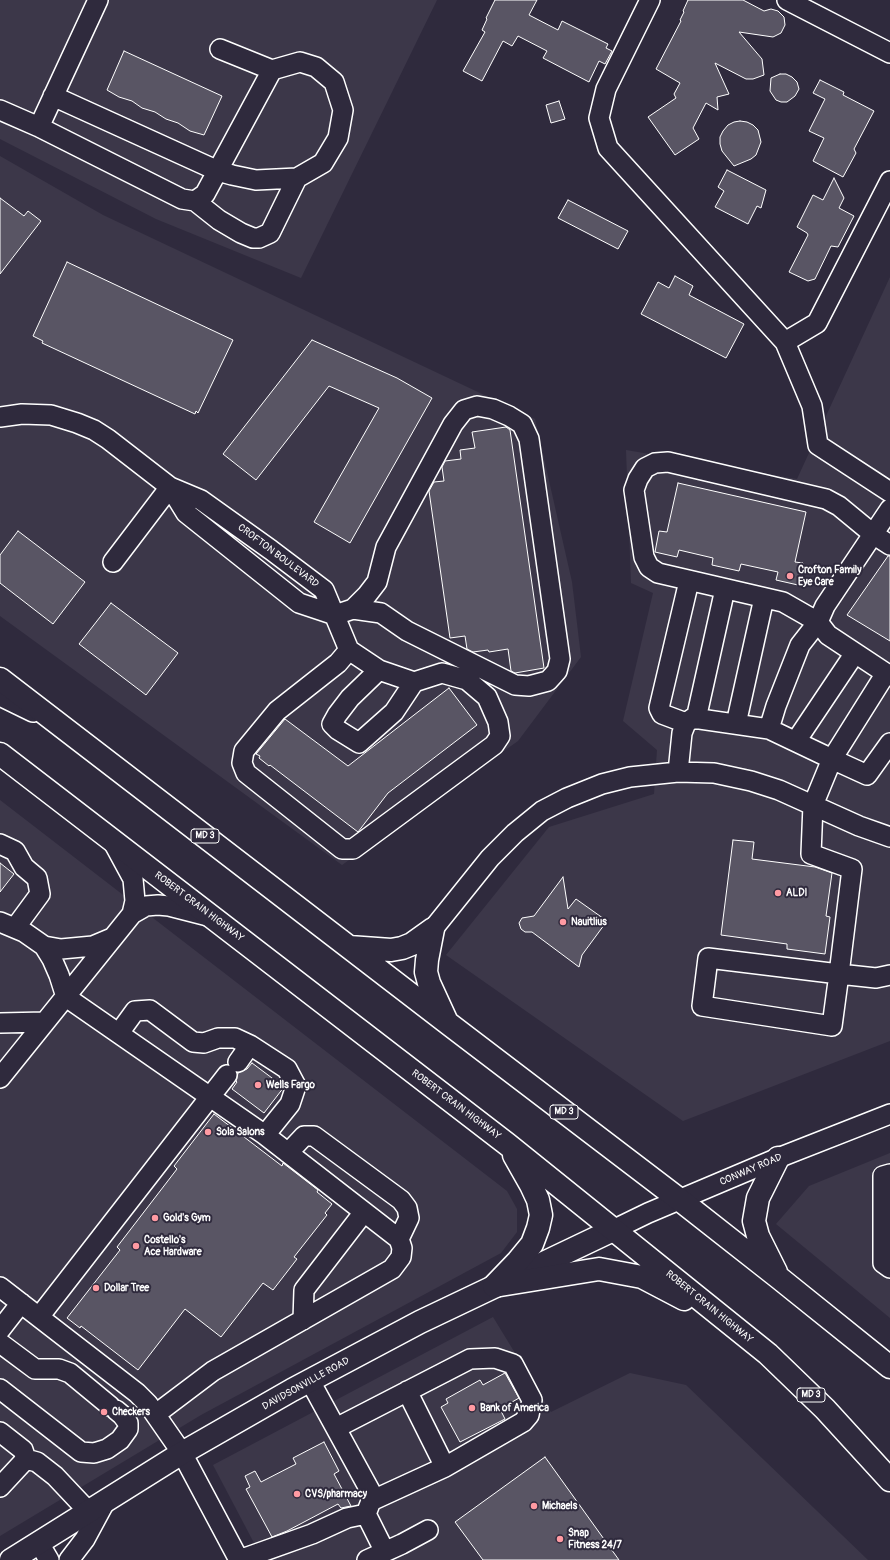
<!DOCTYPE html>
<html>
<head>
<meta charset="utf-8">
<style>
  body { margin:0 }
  canvas { display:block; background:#2f2a3d }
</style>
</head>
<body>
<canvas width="890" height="1560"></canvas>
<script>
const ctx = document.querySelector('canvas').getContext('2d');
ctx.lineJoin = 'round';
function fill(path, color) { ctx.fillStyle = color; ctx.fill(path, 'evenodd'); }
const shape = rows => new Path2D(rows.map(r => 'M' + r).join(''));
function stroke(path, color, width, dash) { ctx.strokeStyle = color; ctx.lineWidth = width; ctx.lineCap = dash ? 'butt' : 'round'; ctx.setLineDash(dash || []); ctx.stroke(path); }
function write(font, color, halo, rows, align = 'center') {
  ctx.font = font + ' Pangolin,sans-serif'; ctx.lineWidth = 4; ctx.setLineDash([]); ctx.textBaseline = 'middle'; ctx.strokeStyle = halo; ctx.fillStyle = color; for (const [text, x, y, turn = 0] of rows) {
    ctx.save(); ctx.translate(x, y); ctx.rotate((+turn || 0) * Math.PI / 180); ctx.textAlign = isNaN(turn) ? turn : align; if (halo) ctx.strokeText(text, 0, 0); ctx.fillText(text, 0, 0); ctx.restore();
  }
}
fill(shape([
  [0,0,437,0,301,278,156,219,0,139],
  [0,156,103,215,535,419,572,582,581,657,518,741,342,865,0,616],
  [890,277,890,1041,683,1121,446,955,549,827,654,794,657,750,623,721,653,593,631,583,626,450,797,479],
  [0,800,507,1191,517,1209,517,1232,501,1253,201,1415,0,1536],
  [890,1153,890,1318,776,1224,809,1186],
  [493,1317,551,1412,630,1373,686,1385,868,1560,263,1560,213,1465]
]), '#3c3749');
const building = shape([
  [495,0,537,0,529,15,558,30,562,21,608,44,606,48,612,51,605,64,599,61,589,82,543,58,547,51,518,36,512,46,503,41,482,81,463,71,485,32,482,30,487,19,486,18,495,0],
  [688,0,743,0,764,11,771,9,778,11,784,17,785,25,781,33,773,37,739,32,762,59,764,75,753,79,746,79,715,63,729,94,717,97,718,110,706,103,693,128,699,139,675,155,648,117,676,98,674,94,680,83,656,69,681,21,680,20,684,12,683,11,688,0],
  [124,51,222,96,204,135,190,131,178,123,166,119,155,112,142,108,132,101,119,97,107,90,124,51],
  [780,74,786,74,792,77,797,82,799,89,795,96,787,102,781,102,776,100,770,91,771,78,780,74],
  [820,80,844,92,843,95,874,111,854,149,856,153,843,177,813,161,824,138,809,131,825,99,813,93,820,80],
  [559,101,565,119,551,123,546,105,559,101],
  [740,121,747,122,753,125,758,130,761,142,756,155,751,159,734,166,722,151,720,144,720,137,723,131,728,125,734,122,740,121],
  [727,170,766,190,761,208,757,206,748,224,715,207,724,191,718,187,727,170],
  [834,178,844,198,839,208,854,216,838,247,831,246,815,279,808,281,789,272,808,235,807,233,797,227,813,195,823,200,834,178],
  [0,198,24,216,28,211,41,221,0,274,0,198],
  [568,200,628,231,618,249,558,218,568,200],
  [67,262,233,340,198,413,196,411,195,414,42,343,43,341,33,336,67,262],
  [675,276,693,286,689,295,744,324,726,358,641,314,658,282,669,288,675,276],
  [312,340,397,378,432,398,350,543,314,522,379,408,329,386,256,480,223,454,312,340],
  [506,427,510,430,544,668,515,673,511,671,508,649,489,652,488,650,473,652,467,649,465,636,450,638,429,491,434,482,444,481,442,467,445,461,461,459,460,450,475,448,472,432,506,427],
  [678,483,806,512,795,562,803,563,798,585,776,580,778,572,741,564,739,571,712,565,713,558,679,550,677,557,655,552,659,531,667,532,678,483],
  [18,531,85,582,53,624,0,583,0,555,18,531],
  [888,556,890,556,890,641,847,615,888,556],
  [111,603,178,653,146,695,79,644,111,603],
  [449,688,477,725,388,793,358,832,270,765,269,766,259,758,260,756,256,754,285,719,348,766,449,688],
  [733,840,754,842,752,859,815,867,832,873,826,916,830,917,825,954,787,949,787,944,721,935,733,840],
  [0,863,14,874,0,892,0,863],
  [563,877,568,909,576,899,607,921,582,955,579,967,532,932,525,932,521,929,519,923,522,918,534,916,563,877],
  [252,1063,284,1087,264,1113,232,1089,237,1082,236,1081,238,1073,247,1069,252,1063],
  [214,1114,282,1166,283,1163,318,1190,317,1192,332,1204,325,1213,327,1215,294,1257,297,1259,273,1290,263,1283,221,1337,185,1309,138,1370,81,1326,80,1328,67,1318,120,1250,117,1247,177,1169,174,1166,214,1114],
  [505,1373,519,1398,500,1409,505,1419,460,1442,441,1407,448,1403,446,1399,480,1380,483,1385,505,1373],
  [324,1442,339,1471,334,1474,351,1506,341,1508,338,1504,287,1531,272,1537,246,1489,250,1487,245,1476,255,1471,261,1482,296,1464,293,1458,324,1442],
  [545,1457,619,1560,483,1560,455,1522,545,1457]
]);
fill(building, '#595564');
stroke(building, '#fff', 1);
const minor = shape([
  [650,0,606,89,599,118,608,148,785,342,812,406,818,445,890,492],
  [787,0,890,53],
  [53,96,218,171,232,175,256,180,297,178,323,163,338,138,343,110,334,82,316,67,300,62,272,70,220,49],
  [0,110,39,127,98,0],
  [39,127,182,199,195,201,205,194,272,70],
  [195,201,219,220,241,233,253,238,259,238,270,233,297,178],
  [785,342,817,323,890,181],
  [0,417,22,414,51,415,77,423,94,430,108,439,170,487,201,500,271,550,324,590,349,650,379,670,414,682,442,673,467,680,487,697,498,722,500,736,494,745,353,849,342,849,246,773,242,763,244,751,277,711,338,663,349,650],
  [170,487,186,513,299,603,335,615],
  [890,509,825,606,818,622,828,635,890,676],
  [113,562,170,487],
  [335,615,353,609,381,613,407,631,515,685,529,686,548,681,557,671,560,659,529,439,522,424,509,416,493,409,477,406,464,410,453,424,386,547,377,582,367,595,353,609],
  [379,670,350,698,337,715,332,724,338,730,359,743,394,712,414,682],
  [886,673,832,759,867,775,890,743],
  [0,696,33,712],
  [696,719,725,589],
  [686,723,662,714,659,708,689,581],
  [736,724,764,598],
  [769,729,776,706,800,645,818,622,783,602,658,573,649,567,644,557,634,490,638,479,645,468,655,463,668,462,826,499,839,506,873,534,890,545],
  [796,741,855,653],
  [678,772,682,733,686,723,693,718,769,729,832,759,813,805,811,854,852,869,839,974,832,1026,702,1006,708,958,839,974,876,978,890,975],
  [113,842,133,879,135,901,132,914],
  [0,844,15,851,24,867,37,878,40,894,15,928],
  [0,922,24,932,44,946,52,959,59,975,66,997,265,1135,399,1239,402,1248,401,1257,392,1269,213,1371,156,1414],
  [433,929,490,858,515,833,542,811,567,798,602,784,630,777,678,772,714,773,751,781,779,790,859,826,890,837],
  [44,946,61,949,93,946,112,938],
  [0,1023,45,1022],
  [119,1033,135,1011,150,1010,193,1042,204,1043,218,1038,235,1038,250,1045,287,1069,296,1086,290,1104,265,1135],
  [238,1062,250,1045],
  [0,1078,132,914,146,906,158,905,169,906,208,916],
  [288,1153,304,1136,314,1136,401,1200,407,1208,409,1218,399,1239],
  [890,1174,883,1176,883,1263,890,1268],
  [613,1230,648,1213,778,1158,890,1114],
  [0,1287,137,1393,148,1404,182,1453,239,1560],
  [39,1317,227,1075],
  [303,1320,304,1290,364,1212],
  [0,1330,21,1303],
  [0,1343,35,1369,59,1369,70,1373,110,1406],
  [310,1381,373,1496,366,1514,385,1552],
  [0,1389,81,1452,94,1453,107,1449,120,1440,128,1429,128,1423,122,1415,116,1410],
  [336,1428,470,1359,495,1358,513,1364,532,1400,529,1415,523,1422,445,1467],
  [0,1432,23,1450,26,1459],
  [0,1487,26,1459,37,1462,55,1476,88,1511],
  [371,1501,445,1467,407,1391],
  [39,1543,49,1560],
  [69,1560,85,1539,106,1500],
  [239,1560,312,1534,347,1518,366,1514],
  [367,1560,402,1544,428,1530]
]);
const major = shape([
  [11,1560,182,1453,292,1390,420,1322,613,1230]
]);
const highway = shape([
  [0,679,449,1024,680,1200,778,1277,890,1367],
  [0,754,507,1144,768,1354,825,1409,890,1480],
  [433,929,427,960,426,972,429,983,446,1020],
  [349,947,391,950,402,948,412,944,433,929],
  [776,1272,758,1236,754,1221,758,1198,778,1158],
  [494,1286,599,1269,642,1277,684,1299],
  [494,1286,518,1261,532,1244,538,1228,541,1215,538,1200,531,1185,514,1155]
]);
stroke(minor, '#fff', 22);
stroke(major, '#fff', 25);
stroke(highway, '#fff', 25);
stroke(minor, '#2f2a3d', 19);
stroke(major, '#2f2a3d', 22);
stroke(highway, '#2f2a3d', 22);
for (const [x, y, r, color] of [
  [790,576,4,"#ff9aa2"],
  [778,893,4,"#ff9aa2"],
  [563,922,4,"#ff9aa2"],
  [258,1085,4,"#ff9aa2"],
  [208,1132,4,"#ff9aa2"],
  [155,1218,4,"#ff9aa2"],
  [136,1246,4,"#ff9aa2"],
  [96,1288,4,"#ff9aa2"],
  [472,1408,4,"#ff9aa2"],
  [104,1412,4,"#ff9aa2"],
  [297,1494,4,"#ff9aa2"],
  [534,1506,4,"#ff9aa2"],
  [560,1539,4,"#ff9aa2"]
]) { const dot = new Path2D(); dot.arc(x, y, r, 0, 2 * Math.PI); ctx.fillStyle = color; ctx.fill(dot); stroke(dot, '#2f2a3d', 1.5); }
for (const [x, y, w] of [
  [205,836,28],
  [564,1112,28],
  [811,1395,28]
]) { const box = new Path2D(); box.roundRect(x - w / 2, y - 7, w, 14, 3); ctx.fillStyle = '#2f2a3d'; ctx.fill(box); stroke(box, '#fff', 1); }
write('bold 9px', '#fff', null, [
  ["MD 3",205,836],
  ["MD 3",564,1112],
  ["MD 3",811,1395]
]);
write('10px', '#fff', '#2f2a3d', [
  ["CROFTON BOULEVARD",278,556,37],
  ["ROBERT CRAIN HIGHWAY",199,907,37],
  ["ROBERT CRAIN HIGHWAY",456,1105,37],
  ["CONWAY ROAD",751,1170,-23],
  ["ROBERT CRAIN HIGHWAY",709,1307,39],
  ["DAVIDSONVILLE ROAD",306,1384,-29]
]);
write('bold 10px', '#fff', '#2f2a3d', [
  ["Crofton Family",798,570],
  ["Eye Care",798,582],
  ["ALDI",786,893],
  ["Nauitlius",571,922],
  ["Wells Fargo",266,1085],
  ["Sola Salons",216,1132],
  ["Gold's Gym",163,1218],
  ["Costello's",144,1240],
  ["Ace Hardware",144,1252],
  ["Dollar Tree",104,1288],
  ["Bank of America",480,1408],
  ["Checkers",112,1412],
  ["CVS/pharmacy",305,1494],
  ["Michaels",542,1506],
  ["Snap",568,1533],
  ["Fitness 24/7",568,1545]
], 'left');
</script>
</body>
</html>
